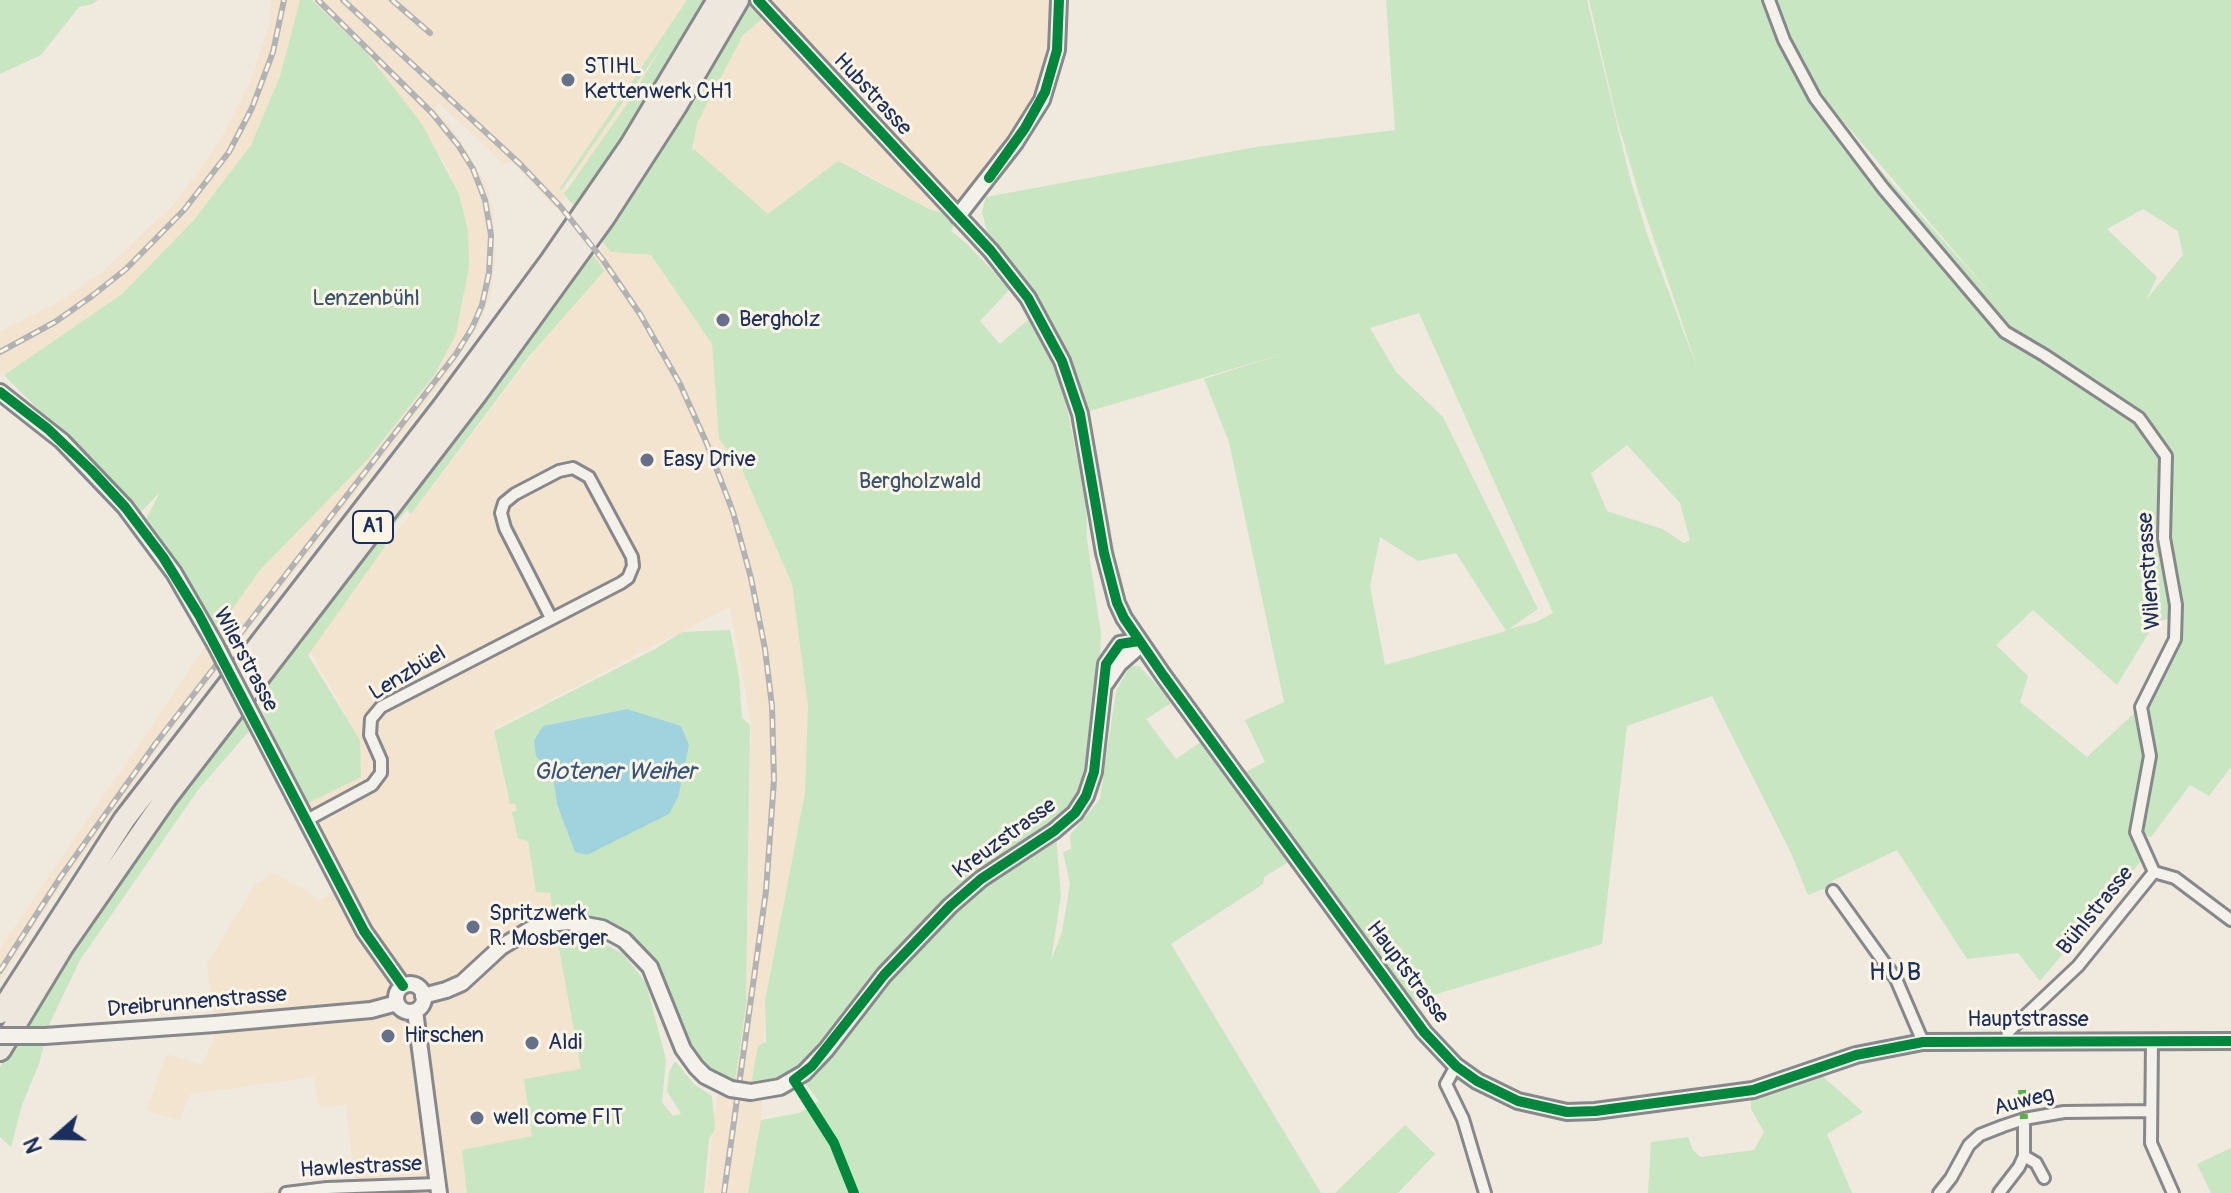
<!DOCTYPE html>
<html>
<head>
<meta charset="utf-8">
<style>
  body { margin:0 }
  #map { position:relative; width:2231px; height:1193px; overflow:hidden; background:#f0e9de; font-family:Pangolin,sans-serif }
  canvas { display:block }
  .north { position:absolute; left:16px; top:1097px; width:80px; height:80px; -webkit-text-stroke:6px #fcf5e5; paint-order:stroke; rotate:250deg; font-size:22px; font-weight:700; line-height:32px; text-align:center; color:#1b2f5e }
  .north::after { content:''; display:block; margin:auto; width:28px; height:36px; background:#1b2f5e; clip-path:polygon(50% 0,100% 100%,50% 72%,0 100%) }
</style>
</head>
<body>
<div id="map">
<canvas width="2231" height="1193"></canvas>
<div class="north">N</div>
</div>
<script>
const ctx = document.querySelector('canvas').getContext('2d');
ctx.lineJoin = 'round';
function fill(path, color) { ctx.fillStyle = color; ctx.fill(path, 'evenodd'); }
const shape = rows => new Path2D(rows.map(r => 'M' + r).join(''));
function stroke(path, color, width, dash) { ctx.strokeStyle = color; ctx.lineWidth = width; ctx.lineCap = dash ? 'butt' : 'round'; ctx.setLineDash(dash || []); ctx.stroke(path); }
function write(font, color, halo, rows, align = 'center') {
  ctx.font = font + ' Pangolin,sans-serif'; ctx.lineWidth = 6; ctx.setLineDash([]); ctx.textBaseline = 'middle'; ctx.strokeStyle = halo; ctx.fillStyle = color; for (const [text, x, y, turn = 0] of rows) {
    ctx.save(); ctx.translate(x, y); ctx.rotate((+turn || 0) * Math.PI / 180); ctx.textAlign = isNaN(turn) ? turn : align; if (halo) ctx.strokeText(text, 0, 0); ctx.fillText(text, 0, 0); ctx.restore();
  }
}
fill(shape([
  [271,0,300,0,280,76,251,145,194,220,122,294,0,377,0,331,62,300,103,271,175,203,218,144,252,77,270,21],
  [312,0,695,0,594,156,566,185,567,196,555,208,512,162,504,164,438,102,435,108,456,133,486,184,493,211,495,263,491,294,478,326,443,381,169,732,42,914,0,981,0,948,206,646,259,571,367,460,435,374,456,334,464,298,468,230,459,194,445,163,363,50],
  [759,0,1059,0,1050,79,958,216,931,210,860,171,790,199,768,214,694,149,696,118,743,35],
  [605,242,611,252,651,255,712,344,719,439,740,465,792,583,808,706,805,793,765,1001,761,1120,748,1193,706,1193,714,1116,725,1057,747,978,751,722,730,607,493,729,507,793,529,804,549,893,581,1069,532,1136,462,1150,467,1193,261,1193,355,1179,346,1105,320,1107,313,1077,190,1094,179,1121,147,1110,167,1054,202,1065,213,1041,215,1024,207,964,256,883,273,873,321,899,341,887,300,807,360,740,307,645,441,476,587,282,593,257]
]), '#f2e4cf');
fill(shape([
  [0,0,98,0,92,4,79,7,41,55,0,74],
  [300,0,312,0,364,50,422,124,459,194,468,230,469,267,456,334,435,374,367,460,259,571,215,634,170,553,146,519,160,492,141,512,4,375,122,294,194,220,251,145,280,76],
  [687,0,705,0,599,173,573,205,564,194,626,106,665,42,561,191,560,188],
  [1386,0,1587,0,1630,178,1647,234,1698,370,1642,204,1617,120,1589,0,2231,0,2231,767,2209,796,2190,785,2151,837,2137,832,2146,855,2040,981,2018,953,1967,959,1897,850,1832,881,1833,885,1808,895,1791,853,1712,696,1627,726,1602,944,1407,1003,1238,776,1265,762,1245,720,1284,702,1229,442,1204,379,1286,353,1080,414,1062,361,991,251,982,211,986,197,1256,147,1395,130],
  [1820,101,1837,114,1997,301,1820,102],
  [2143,209,2178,231,2183,255,2146,300,2157,277,2107,229],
  [1419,313,1553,613,1536,622,1509,629,1538,609,1443,417,1396,372,1370,328],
  [1627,445,1680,503,1690,540,1684,543,1662,529,1607,511,1591,473],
  [1380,537,1418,561,1456,553,1506,631,1385,665,1370,586],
  [2033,610,2117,685,2156,621,2175,618,2158,672,2141,707,2087,757,2020,702,2028,676,1996,645],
  [750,5,762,19,743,35,697,123,692,151,694,149,768,214,838,161,931,210,958,216,951,231,966,243,1010,289,980,321,1000,344,1029,319,1043,342,1064,393,1086,504,1087,540,1101,634,1099,678,1088,765,1076,800,1055,823,1061,895,1051,961,1062,932,1070,884,1063,852,1071,849,1070,835,1100,799,1116,691,1130,666,1139,666,1173,702,1146,719,1176,759,1202,741,1292,860,1264,877,1263,884,1171,944,1321,1193,748,1193,761,1120,799,1113,819,1101,797,1073,769,1083,751,1084,758,1046,766,1042,765,1001,805,793,808,706,792,584,740,465,719,439,712,344,651,255,611,252,600,239],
  [591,252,604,271,530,355,411,514,407,510,388,531,384,548,308,655,360,740,361,777,300,807,303,797,255,696,470,418],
  [730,630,739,676,742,718,750,725,746,1004,735,1081,724,1080,706,1068,685,1041,660,968,627,930,590,916,553,917,550,893,536,892,528,841,518,838,512,812,517,810,515,803,510,804,494,731,655,649,682,632],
  [627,709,557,804,553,777,534,740,543,726],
  [241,713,250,730,198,790,80,960,47,1029,24,1027,148,840],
  [556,932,604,943,624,955,646,983,666,1060,662,1102,673,1116,681,1114,667,1091,669,1072,675,1061,694,1084,712,1096,715,1129,709,1139,704,1193,467,1193,462,1150,532,1136,524,1079,581,1069],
  [15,1041,44,1044,39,1064,22,1105,11,1147,0,1137,0,1067],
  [1820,1074,1863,1112,1827,1134,1852,1193,1648,1193,1651,1142,1688,1137,1693,1150,1700,1157,1754,1150,1764,1132,1751,1109,1751,1098],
  [1405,1125,1435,1154,1398,1193,1335,1193],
  [2231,1148,2231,1193,2211,1193,2197,1164]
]), '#c8e6c1');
fill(shape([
  [627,709,681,726,689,745,678,797,669,814,587,855,575,852,557,804,553,777,536,756,534,740,543,726]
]), '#a0d3de');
const minor = shape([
  [1769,0,1784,40,1815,98,1883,188,2005,332,2044,355,2139,418,2166,456,2164,538,2176,605,2175,639,2141,707,2150,756,2136,832,2154,872],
  [307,820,372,785,381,773,381,760,370,735,371,719,381,707,621,583,628,578,633,566,632,557,589,477,573,468,559,471,515,494,504,503,501,513,505,528,551,618],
  [1833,891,1896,979,1923,1042],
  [2006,1040,2009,1031,2078,966,2154,872,2175,878,2231,920],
  [2152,1041,2151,1143,2173,1193],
  [1456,1066,1446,1084,1463,1119,1485,1193],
  [2024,1156,2036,1163,2044,1178],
  [286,1193,327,1188,437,1184],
  [1939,1193,1951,1178,1969,1145,1980,1135,2003,1126,2024,1119,2064,1112,2151,1111],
  [1999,1193,2019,1167,2024,1156,2024,1119]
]);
const tertiary = shape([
  [758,0,991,251,1028,298,1062,361,1080,414,1104,553,1117,603,1124,618,1163,675,1424,1032,1456,1066,1477,1081,1518,1101,1567,1112,1595,1111,1753,1090,1856,1055,1923,1042,2231,1041],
  [958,216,1015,143,1042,100,1057,50,1059,0],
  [1106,683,1119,664,1136,649,1139,641],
  [423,996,446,990,462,983,501,947,529,930,549,924,568,922,602,928,624,940,650,967,683,1049,696,1067,705,1076,731,1089],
  [45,1036,215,1024,371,1010,397,1003],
  [751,1092,780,1087,804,1073,826,1050,884,975,950,906,981,879,1054,831,1075,813,1086,796,1094,772,1106,664,1120,644,1139,641]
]);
const secondary = shape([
  [0,392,62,441,125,507,174,573,215,644],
  [256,723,364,931,403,986],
  '396 998a14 14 0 1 1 28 0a14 14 0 1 1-28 0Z',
  [415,1011,439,1193]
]);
const motorway = shape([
  [0,1013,124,820,443,407,551,261,631,145,718,0],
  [0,1050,63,946,165,799,477,393,603,219,676,106,738,0]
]);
stroke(minor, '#87888c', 16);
stroke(tertiary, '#87888c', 20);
stroke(secondary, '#87888c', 20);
stroke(motorway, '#87888c', 26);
stroke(minor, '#f4f1ea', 10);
stroke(tertiary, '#f4f1ea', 14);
stroke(secondary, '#f4f1ea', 14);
stroke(motorway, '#ede7dd', 20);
const rail = shape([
  [343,0,520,164,560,206,603,260,640,314,680,384,707,444,733,512,751,578,765,649,772,706,774,780,766,891,724,1193],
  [392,0,430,33],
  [0,352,55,322,92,296,126,269,184,210,229,152,252,108,273,52,284,0],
  [0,971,60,878,156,743,456,354,472,328,482,305,489,273,491,235,485,200,473,169,458,145,432,113,318,0]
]);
stroke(rail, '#b1b2b3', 6);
stroke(rail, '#fcf5e5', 3, [9]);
const tertiaryBridge = shape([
  [0,1036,45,1036],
  [731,1089,751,1092]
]);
const secondaryBridge = shape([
  [215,644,256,723]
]);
stroke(tertiaryBridge, '#87888c', 20, []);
stroke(secondaryBridge, '#87888c', 20, []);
stroke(tertiaryBridge, '#f4f1ea', 14);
stroke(secondaryBridge, '#f4f1ea', 14);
stroke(shape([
  [2022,1090,2024,1119]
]), '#55b248', 8, [16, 8]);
stroke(shape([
  [758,0,991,251,1028,298,1062,361,1080,414,1104,553,1117,603,1124,618,1163,675,1424,1032,1456,1066,1477,1081,1518,1101,1567,1112,1595,1111,1753,1090,1856,1055,1923,1042,2231,1041],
  [989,178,1025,128,1045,92,1057,50,1059,0],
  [0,392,48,429,91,470,125,507,163,557,199,615,364,931,403,986],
  [854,1193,834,1143,794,1080,812,1066,884,975,950,906,981,879,1054,831,1075,813,1086,796,1094,772,1106,664,1120,644,1139,641]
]), '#00873e', 10);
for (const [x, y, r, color] of [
  [568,80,8,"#66708b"],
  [723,320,8,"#66708b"],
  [647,460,8,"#66708b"],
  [473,927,8,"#66708b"],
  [388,1036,8,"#66708b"],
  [532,1043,8,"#66708b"],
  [477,1118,8,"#66708b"]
]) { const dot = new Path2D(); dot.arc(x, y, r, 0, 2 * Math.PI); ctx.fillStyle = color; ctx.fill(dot); stroke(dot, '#fcf5e5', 3); }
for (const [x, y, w] of [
  [373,527,40]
]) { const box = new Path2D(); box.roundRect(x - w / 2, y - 16, w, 32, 6); ctx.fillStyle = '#fcf5e5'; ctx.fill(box); stroke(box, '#1b2f5e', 2); }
write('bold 20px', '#1b2f5e', null, [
  ["A1",373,527]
]);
write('22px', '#1b2f5e', '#fcf5e5', [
  ["STIHL",584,67],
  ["Kettenwerk CH1",584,92],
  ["Bergholz",739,320],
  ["Easy Drive",663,460],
  ["Spritzwerk",489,914],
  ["R. Mosberger",489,939],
  ["Hirschen",404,1036],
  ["Aldi",548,1043],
  ["well come FIT",493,1118]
], 'left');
write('22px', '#1b2f5e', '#fcf5e5', [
  ["Hubstrasse",872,95,47],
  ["Wilenstrasse",2150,571,-94],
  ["Wilerstrasse",245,660,62],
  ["Lenzbüel",408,674,-31],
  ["Kreuzstrasse",1005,839,-36],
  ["Bühlstrasse",2096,911,-51],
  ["Hauptstrasse",1407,973,53],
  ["Dreibrunnenstrasse",197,1003,-5],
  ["Hauptstrasse",2028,1020],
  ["Auweg",2024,1102,-14],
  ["Hawlestrasse",361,1168,-3]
]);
write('22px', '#37536d', '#fcf5e5', [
  ["Lenzenbühl",366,299],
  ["Bergholzwald",920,482]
]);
write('italic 24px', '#34567e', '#fcf5e5', [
  ["Glotener Weiher",615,773]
]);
ctx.letterSpacing = '2px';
write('26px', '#1b2f5e', '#fcf5e5', [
  ["HUB",1896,973]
]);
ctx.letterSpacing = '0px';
</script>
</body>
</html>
